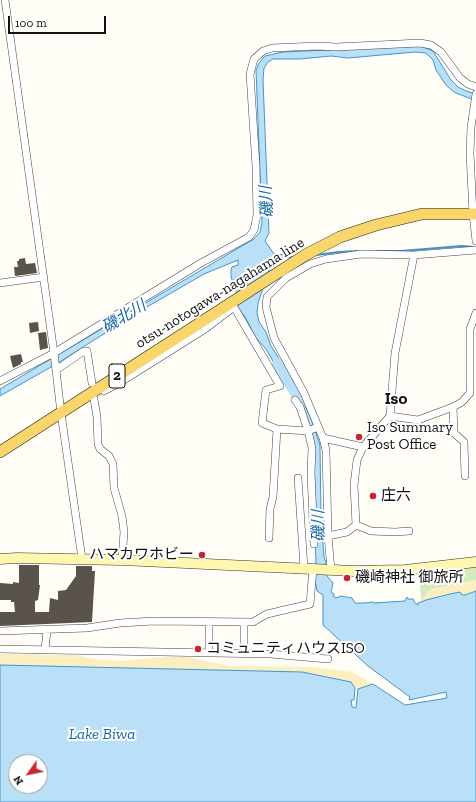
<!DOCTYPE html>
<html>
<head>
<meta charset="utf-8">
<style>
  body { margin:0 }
  #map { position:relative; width:476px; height:802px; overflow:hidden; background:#fffdf5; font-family:"Zilla Slab",serif }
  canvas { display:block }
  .north { position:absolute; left:8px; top:754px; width:40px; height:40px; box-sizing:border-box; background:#fff; border:1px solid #a0a0a0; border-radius:50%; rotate:237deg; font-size:11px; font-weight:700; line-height:16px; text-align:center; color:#111 }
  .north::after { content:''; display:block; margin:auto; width:14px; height:18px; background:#c4262e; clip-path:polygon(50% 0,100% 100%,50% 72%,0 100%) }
  .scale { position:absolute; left:8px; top:16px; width:98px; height:18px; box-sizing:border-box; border:2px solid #111; border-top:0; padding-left:5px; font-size:12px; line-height:14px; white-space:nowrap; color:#111; -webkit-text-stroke:3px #fff; paint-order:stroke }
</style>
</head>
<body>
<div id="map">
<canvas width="476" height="802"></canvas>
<div class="north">N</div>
<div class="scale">100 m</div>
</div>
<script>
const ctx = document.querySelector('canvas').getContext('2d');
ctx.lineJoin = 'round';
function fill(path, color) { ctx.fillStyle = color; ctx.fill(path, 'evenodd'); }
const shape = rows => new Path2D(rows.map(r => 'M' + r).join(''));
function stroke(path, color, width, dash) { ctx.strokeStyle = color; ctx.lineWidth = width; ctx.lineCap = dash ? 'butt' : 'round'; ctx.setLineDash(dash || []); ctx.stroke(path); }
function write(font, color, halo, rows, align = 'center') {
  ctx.font = font + ' "Zilla Slab","Noto Sans JP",serif'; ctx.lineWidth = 4; ctx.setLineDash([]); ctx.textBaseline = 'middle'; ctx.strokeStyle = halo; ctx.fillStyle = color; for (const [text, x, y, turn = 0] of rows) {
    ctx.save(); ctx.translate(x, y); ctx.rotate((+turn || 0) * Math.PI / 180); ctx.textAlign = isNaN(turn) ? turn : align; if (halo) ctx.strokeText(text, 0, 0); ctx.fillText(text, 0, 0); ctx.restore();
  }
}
fill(shape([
  [476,566,476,580,432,589,427,593,422,601,420,590,420,578,427,571]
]), '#d5ebbd');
fill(shape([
  [476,580,476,591,466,595,462,595,460,592,450,594,422,601,427,593,432,589],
  [0,654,75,655,101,660,125,661,159,657,187,657,230,666,312,667,352,672,373,684,358,689,355,688,351,682,347,681,302,672,279,671,240,671,0,665]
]), '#fbeec1');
const water = shape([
  [420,46,433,51,451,80,458,87,466,91,476,94,476,101,454,92,446,85,436,70,433,60,426,53,415,52,348,58,331,56,299,59,273,59,268,62,264,68,263,80,269,233,265,241,274,254,287,255,271,265,258,303,257,313,259,322,266,332,271,346,287,371,285,372,288,378,284,380,266,349,256,338,244,315,243,315,238,307,236,290,231,277,231,270,232,267,238,265,238,260,204,274,140,311,58,363,0,396,0,389,247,243,254,239,260,232,262,223,256,70,259,63,265,56,283,52,420,46],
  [295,387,303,401,312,421,320,445,321,518,324,557,326,562,327,576,333,583,331,592,334,594,333,596,336,598,341,596,352,598,355,603,364,603,373,602,374,603,405,601,407,597,408,599,413,599,415,603,418,605,418,603,426,600,450,594,460,592,462,595,465,595,476,591,476,802,0,802,0,665,302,672,351,682,355,688,354,700,351,700,352,707,356,708,358,689,373,684,405,705,447,698,446,692,409,700,410,697,368,666,323,625,323,595,317,591,314,574,316,561,314,527,314,450,299,403,290,390,295,387],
  [16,762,40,762,40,786,16,786,16,762]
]);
fill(water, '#b9e0f7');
stroke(water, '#3f96cf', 1);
stroke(shape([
  [376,251,401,251,462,246,473,247],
  [316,255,339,252,357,251],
  [280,258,294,257]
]), '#3f96cf', 2);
stroke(shape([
  [278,364,301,401]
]), '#b9e0f7', 12);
fill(shape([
  [25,258,26,264,35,263,37,273,15,276,14,267,18,267,17,261,19,261,19,259],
  [38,322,39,331,30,333,29,323],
  [46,332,48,348,40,350,38,333],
  [21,354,23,362,21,362,21,364,13,368,10,356],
  [19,565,39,565,39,585,40,585,38,600,35,601,35,612,49,612,50,598,58,600,58,591,66,590,76,576,76,566,92,566,92,571,95,571,92,622,0,626,0,612,15,612,14,602,11,602,11,600,0,600,0,583,13,584,13,582,19,583]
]), '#5a524d');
const street = shape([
  [5,0,54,353,61,413,82,559],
  [476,94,471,127,470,153,473,214,476,241],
  [414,255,395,353,390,416,418,420,453,407,462,402,470,393,470,329,476,313],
  [0,283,44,277],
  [56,370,84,351,87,351,92,383],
  [0,381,54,353,201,263,249,237,254,230,257,215,256,166,250,74,254,59,263,51,272,48,317,46,336,47,420,43,431,45,441,52,460,78,468,84,476,87],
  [104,391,119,383,205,329,234,307,280,386,266,390,262,423,277,429],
  [94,399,97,417,98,444,100,449,109,456,113,464,114,488,122,516,124,532,122,560],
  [295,400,300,407,308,431,312,448,311,473,314,544],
  [453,407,454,433,464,442,465,476],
  [323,438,363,447,390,416],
  [363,447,357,460,354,485,356,525,371,531,395,532,409,531],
  [298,478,304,568],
  [328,536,347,532,356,525],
  [269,538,270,509,273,497,277,429,308,431,318,427],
  [331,570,328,536,326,450,323,438,304,393,274,338,266,307,267,297,286,278,310,264,326,259,361,254,414,255,476,250],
  [0,631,87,628,120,623,154,621,253,622,267,614,310,604,313,568],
  [0,649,270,654,328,659],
  [45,650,47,630],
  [209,653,209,622],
  [244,654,244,623]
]);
const secondary = shape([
  [0,559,17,558,122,560,354,571,405,570,476,562]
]);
const primary = shape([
  [0,452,282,270,307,254,340,237,376,225,422,214,476,214]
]);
stroke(street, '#444', 8);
stroke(secondary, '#333', 11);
stroke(primary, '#222', 12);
stroke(street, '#fff', 7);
stroke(secondary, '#fff6b0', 10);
stroke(primary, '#f9d66b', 11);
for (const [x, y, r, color] of [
  [359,437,4,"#c4262e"],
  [373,496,4,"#c4262e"],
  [202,555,4,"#c4262e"],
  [347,578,4,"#c4262e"],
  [198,649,4,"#c4262e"]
]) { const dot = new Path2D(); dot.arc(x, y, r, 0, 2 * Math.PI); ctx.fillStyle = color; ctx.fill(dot); stroke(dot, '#fff', 1.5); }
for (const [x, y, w] of [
  [117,376,16]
]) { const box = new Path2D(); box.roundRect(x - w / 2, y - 12, w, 24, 3); ctx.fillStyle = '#fff'; ctx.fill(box); stroke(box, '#111', 1); }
write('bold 14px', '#111', null, [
  ["2",117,376]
]);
write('15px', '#111', '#fff', [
  ["otsu-notogawa-nagahama line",220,293,-32]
]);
write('15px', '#111', '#fff', [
  ["Iso Summary",367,428],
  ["Post Office",367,445],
  ["庄六",381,496],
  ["ハマカワホビー",194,555,"right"],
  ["磯崎神社 御旅所",355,578],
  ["コミュニティハウスISO",206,649]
], 'left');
write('italic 16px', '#1768a6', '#fff', [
  ["磯川",267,202,-93],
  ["磯北川",124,317,-31],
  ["磯川",319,526,-91],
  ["Lake Biwa",102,734]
]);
write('bold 17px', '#111', '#fff', [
  ["Iso",396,399]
]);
</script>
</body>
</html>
